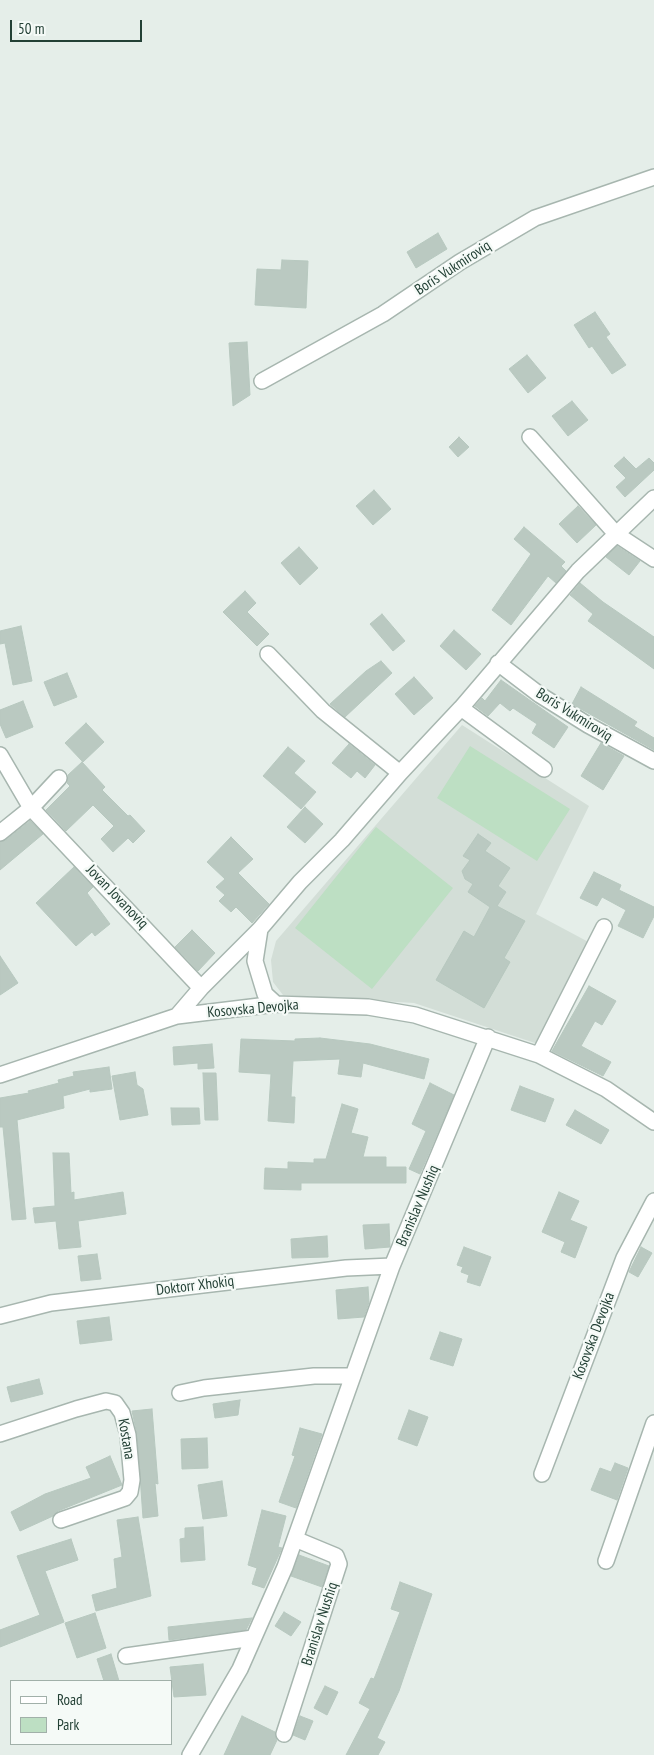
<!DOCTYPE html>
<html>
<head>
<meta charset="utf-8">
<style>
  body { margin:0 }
  #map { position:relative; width:654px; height:1755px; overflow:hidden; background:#e5eee9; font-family:"PT Sans Narrow",sans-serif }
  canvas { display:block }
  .legend { position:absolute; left:10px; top:1680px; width:162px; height:65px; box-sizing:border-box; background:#f5faf7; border:1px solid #a1b0a9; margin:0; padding:6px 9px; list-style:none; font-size:15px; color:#234035 }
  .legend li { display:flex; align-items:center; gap:10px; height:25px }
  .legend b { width:25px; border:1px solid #a1b0a9 }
  .scale { position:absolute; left:10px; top:20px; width:132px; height:22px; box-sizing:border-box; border:2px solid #234035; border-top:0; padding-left:6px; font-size:15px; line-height:18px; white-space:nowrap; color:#234035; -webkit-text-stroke:4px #f5faf7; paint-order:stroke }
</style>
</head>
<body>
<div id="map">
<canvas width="654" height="1755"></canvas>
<ul class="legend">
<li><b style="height:6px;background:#fff"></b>Road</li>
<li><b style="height:14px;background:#bddfc3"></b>Park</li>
</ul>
<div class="scale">50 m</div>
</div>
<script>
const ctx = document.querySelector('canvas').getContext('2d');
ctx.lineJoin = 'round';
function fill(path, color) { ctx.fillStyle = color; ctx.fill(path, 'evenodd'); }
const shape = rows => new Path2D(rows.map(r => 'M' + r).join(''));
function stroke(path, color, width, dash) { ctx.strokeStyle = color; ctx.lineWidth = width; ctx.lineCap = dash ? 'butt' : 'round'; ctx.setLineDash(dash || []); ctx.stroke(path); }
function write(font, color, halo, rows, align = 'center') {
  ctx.font = font + ' "PT Sans Narrow",sans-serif'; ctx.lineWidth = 4.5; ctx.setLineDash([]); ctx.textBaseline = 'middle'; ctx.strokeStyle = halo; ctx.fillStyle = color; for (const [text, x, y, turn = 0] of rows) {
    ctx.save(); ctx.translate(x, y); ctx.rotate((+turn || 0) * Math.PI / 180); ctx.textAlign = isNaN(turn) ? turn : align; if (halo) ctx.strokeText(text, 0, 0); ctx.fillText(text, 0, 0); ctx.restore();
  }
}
fill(shape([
  [462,725,589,806,536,914,596,946,538,1044,414,1003,283,995,273,982,271,960,276,941]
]), '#d3ded7');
fill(shape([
  [470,746,570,809,537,861,437,798],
  [376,827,453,888,372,989,295,928]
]), '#bddfc3');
const building = shape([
  [438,233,447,249,416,268,407,252,438,233],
  [282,260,308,261,306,308,255,305,257,269,281,270,282,260],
  [595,312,610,334,606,337,626,365,612,374,592,346,589,348,574,325,595,312],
  [247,342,250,395,233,406,229,343,247,342],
  [527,355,546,378,528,393,509,369,527,355],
  [572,401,588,420,568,436,552,416,572,401],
  [459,437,469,447,458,457,449,447,459,437],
  [624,457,636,469,649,458,654,463,654,470,625,497,616,487,626,478,614,466,624,457],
  [374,490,391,509,373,525,356,506,374,490],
  [578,506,596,525,577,543,559,524,578,506],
  [524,527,565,562,561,566,566,571,556,583,548,576,511,625,492,610,531,554,514,539,524,527],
  [617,546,640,561,629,575,606,557,617,546],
  [299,547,318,568,300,585,281,563,299,547],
  [580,583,603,602,654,637,654,669,588,621,593,614,570,595,580,583],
  [245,591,256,603,247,612,269,634,257,646,223,612,245,591],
  [382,614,405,641,393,651,370,624,382,614],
  [21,626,32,681,13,685,5,643,0,644,0,631,21,626],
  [454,630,481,654,466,670,440,646,454,630],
  [381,661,392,673,345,717,330,704,366,671,381,661],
  [67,673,77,697,54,706,44,682,67,673],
  [414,677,433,698,414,715,395,694,414,677],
  [501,680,568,727,554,748,532,733,537,724,513,708,510,711,500,703,488,716,475,706,482,698,485,701,501,680],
  [581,687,637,722,634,726,654,738,654,750,572,704,581,687],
  [23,701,33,727,6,738,0,724,0,710,23,701],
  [86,723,104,742,83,762,65,743,86,723],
  [601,743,624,756,603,790,581,776,601,743],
  [349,744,375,765,365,778,357,771,351,778,332,763,349,744],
  [288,747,305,761,294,773,316,792,301,809,263,776,288,747],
  [82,762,105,787,102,790,128,816,130,815,145,831,133,843,128,838,113,852,101,839,114,826,93,805,66,831,46,810,70,786,67,783,68,775,82,762],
  [305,807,323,824,305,843,287,827,305,807],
  [30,821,43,834,0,870,0,842,6,840,30,821],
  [478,834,491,843,485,851,510,868,498,886,506,892,497,906,525,921,504,958,510,962,484,1008,436,980,464,931,474,937,490,907,468,892,473,884,465,879,462,871,470,860,463,856,478,834],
  [231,837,253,859,238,873,269,904,252,923,236,907,231,912,219,901,225,895,216,887,225,879,207,862,231,837],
  [74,867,93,887,87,893,110,924,95,936,92,932,76,946,36,903,74,867],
  [594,872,621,885,619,890,654,907,654,916,643,938,618,926,626,910,602,897,597,906,580,898,594,872],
  [192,930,215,953,198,971,175,947,192,930],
  [0,956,18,983,0,995,0,956],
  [589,986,616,1001,602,1025,595,1021,581,1046,611,1062,603,1076,552,1051,589,986],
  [320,1038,370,1044,429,1059,424,1079,363,1063,361,1077,338,1074,340,1059,293,1061,291,1097,295,1097,294,1123,268,1121,271,1074,239,1072,241,1039,295,1041,295,1039,320,1038],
  [212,1044,214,1068,198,1069,198,1063,174,1065,173,1047,212,1044],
  [109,1067,112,1089,90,1092,90,1089,63,1096,64,1108,17,1120,26,1219,12,1220,3,1127,0,1127,0,1098,29,1093,28,1091,59,1083,58,1080,74,1076,73,1072,109,1067],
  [135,1072,137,1085,143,1089,148,1115,120,1120,112,1076,135,1072],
  [203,1073,216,1073,218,1120,205,1120,203,1073],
  [430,1083,454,1095,420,1174,409,1169,426,1131,412,1124,430,1083],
  [520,1086,554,1099,545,1122,511,1110,520,1086],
  [342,1104,358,1109,351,1133,368,1137,363,1157,386,1157,386,1167,406,1167,406,1183,301,1183,301,1190,264,1189,265,1168,288,1169,288,1162,314,1163,314,1159,326,1159,342,1104],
  [171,1108,199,1108,200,1124,172,1125,171,1108],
  [575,1110,609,1130,601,1144,566,1125,575,1110],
  [53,1153,69,1153,71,1193,74,1192,74,1200,123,1192,126,1214,78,1221,81,1247,59,1249,56,1221,35,1223,33,1208,55,1206,53,1153],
  [559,1192,579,1201,570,1220,587,1227,575,1258,561,1252,565,1242,542,1232,559,1192],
  [389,1224,390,1247,365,1249,363,1225,389,1224],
  [327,1236,328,1257,292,1258,291,1239,327,1236],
  [464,1247,491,1257,480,1286,467,1282,469,1275,461,1272,463,1267,457,1265,464,1247],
  [641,1247,652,1253,638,1277,629,1272,641,1247],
  [97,1254,101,1279,81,1281,78,1256,97,1254],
  [368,1287,369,1302,364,1317,338,1319,336,1290,368,1287],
  [109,1317,112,1340,80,1344,77,1321,109,1317],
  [440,1332,462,1339,453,1366,430,1359,440,1332],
  [39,1379,43,1394,11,1402,7,1387,39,1379],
  [240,1400,238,1415,215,1418,213,1404,240,1400],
  [152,1409,158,1484,155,1483,158,1516,143,1518,137,1434,132,1411,152,1409],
  [409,1410,428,1417,417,1446,398,1439,409,1410],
  [300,1428,322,1434,296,1508,279,1502,295,1456,292,1455,300,1428],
  [207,1438,208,1468,182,1469,181,1439,207,1438],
  [110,1456,122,1485,58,1511,53,1516,20,1531,11,1512,45,1494,91,1478,86,1467,110,1456],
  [615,1463,628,1468,617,1500,591,1490,600,1468,611,1472,615,1463],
  [222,1481,227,1516,203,1519,198,1485,222,1481],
  [262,1510,286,1516,278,1547,282,1548,264,1588,252,1584,257,1568,248,1565,262,1510],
  [138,1517,151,1596,96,1611,92,1595,117,1588,114,1559,122,1557,117,1520,138,1517],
  [203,1527,205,1560,181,1562,180,1539,185,1538,185,1528,203,1527],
  [71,1539,78,1560,45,1571,64,1622,0,1647,0,1630,40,1615,17,1556,71,1539],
  [299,1555,329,1566,322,1587,291,1576,299,1555],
  [400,1582,432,1594,399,1691,377,1738,385,1742,378,1755,346,1755,370,1709,359,1703,371,1678,374,1679,400,1612,391,1609,400,1582],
  [284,1612,301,1622,291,1636,275,1626,284,1612],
  [95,1613,106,1648,77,1658,65,1623,95,1613],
  [252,1618,246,1630,169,1640,168,1627,252,1618],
  [111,1654,119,1681,104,1681,97,1659,111,1654],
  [203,1664,206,1695,174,1697,170,1667,203,1664],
  [325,1686,338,1692,327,1715,314,1708,325,1686],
  [242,1716,275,1732,277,1740,270,1755,224,1755,242,1716],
  [300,1716,313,1721,305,1740,293,1735,300,1716]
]);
fill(building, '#bac9c1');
stroke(building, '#b7c8bf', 1);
const minor = shape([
  [262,381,383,314,460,262,535,218,654,177],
  [530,437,616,534,654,559],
  [268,654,323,711,400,773],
  [498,663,540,695,588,725,654,761],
  [461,708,544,769],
  [0,755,31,808,201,988],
  [0,833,31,808,59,778],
  [260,929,255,961,265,994,276,1004],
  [177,1016,201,988,260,929,300,882,342,840,400,773,461,708,578,571,654,498],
  [539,1055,604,927],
  [0,1075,177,1016,276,1004,368,1007,415,1015,539,1055,606,1089,654,1122],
  [0,1316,51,1303,346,1268,392,1266],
  [180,1393,204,1388,314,1376,351,1376],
  [0,1434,76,1409,106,1401,115,1403,122,1413,128,1435,132,1480,130,1492,125,1498,61,1520],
  [542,1474,624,1258,654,1201],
  [606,1561,654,1423],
  [126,1656,253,1638],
  [284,1734,339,1564,336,1556,295,1539],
  [190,1755,240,1669,285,1567,392,1266,488,1037]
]);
stroke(minor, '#a7b6af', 18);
stroke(minor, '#fff', 15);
write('15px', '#234035', '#f5faf7', [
  ["Boris Vukmiroviq",453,268,-33],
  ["Boris Vukmiroviq",574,715,32],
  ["Jovan Jovanoviq",117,897,46],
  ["Kosovska Devojka",253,1009,-5],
  ["Branislav Nushiq",418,1206,-67],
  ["Doktorr Xhokiq",195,1286,-7],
  ["Kosovska Devojka",594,1336,-69],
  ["Kostana",126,1439,80],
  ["Branislav Nushiq",320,1624,-72]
]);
</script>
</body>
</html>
